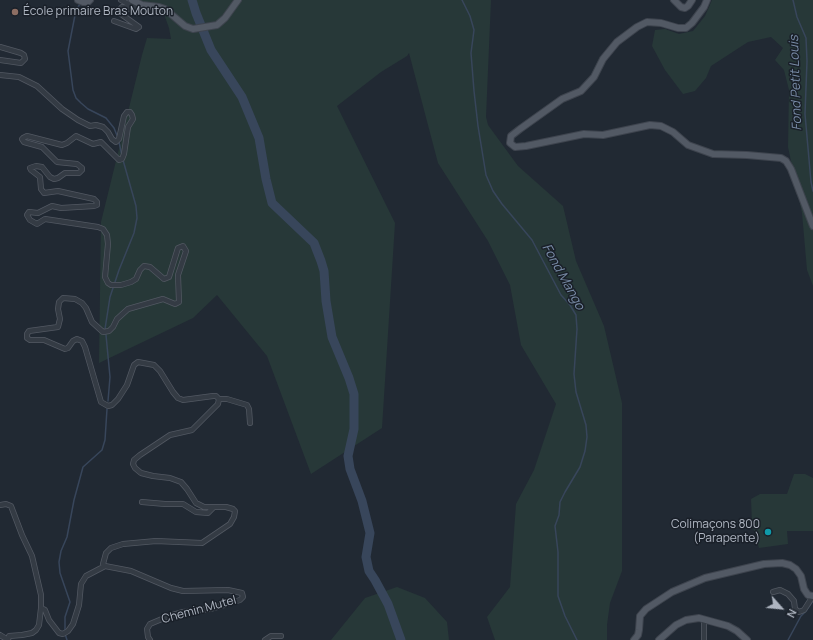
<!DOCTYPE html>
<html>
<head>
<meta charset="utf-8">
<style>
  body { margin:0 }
  #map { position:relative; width:813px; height:640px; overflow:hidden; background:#212933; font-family:Manrope,sans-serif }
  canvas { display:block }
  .north { position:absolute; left:761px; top:588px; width:40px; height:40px; -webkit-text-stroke:3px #1a2029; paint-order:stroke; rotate:117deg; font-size:11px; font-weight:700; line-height:16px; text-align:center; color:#aeb5c1 }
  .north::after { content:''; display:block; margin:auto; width:14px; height:18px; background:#aeb5c1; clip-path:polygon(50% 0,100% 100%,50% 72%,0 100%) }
</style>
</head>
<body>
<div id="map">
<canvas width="813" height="640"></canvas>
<div class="north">N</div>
</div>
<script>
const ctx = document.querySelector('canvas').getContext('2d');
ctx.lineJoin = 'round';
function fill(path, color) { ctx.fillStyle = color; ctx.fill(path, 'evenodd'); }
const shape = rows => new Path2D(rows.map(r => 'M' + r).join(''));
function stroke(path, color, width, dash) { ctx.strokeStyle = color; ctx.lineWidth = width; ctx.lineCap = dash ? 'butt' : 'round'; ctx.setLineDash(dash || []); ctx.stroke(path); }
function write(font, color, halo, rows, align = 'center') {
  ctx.font = font + ' Manrope,sans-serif'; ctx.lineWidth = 3; ctx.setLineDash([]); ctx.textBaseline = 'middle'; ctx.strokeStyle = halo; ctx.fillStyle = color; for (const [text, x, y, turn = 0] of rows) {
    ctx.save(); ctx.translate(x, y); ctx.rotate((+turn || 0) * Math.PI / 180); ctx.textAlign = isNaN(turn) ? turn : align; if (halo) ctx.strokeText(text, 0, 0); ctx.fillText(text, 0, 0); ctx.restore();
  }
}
fill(shape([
  [128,0,491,0,486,117,488,125,518,166,563,206,576,261,604,326,622,403,622,571,610,603,607,625,607,640,495,640,487,617,510,587,516,504,534,470,556,404,521,345,510,285,488,241,438,163,409,53,407,56,381,72,337,106,395,223,382,428,311,474,267,356,217,295,193,318,99,363,101,222,142,55,147,38,171,39,169,28,164,14],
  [712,0,813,0,813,286,807,270,802,213,788,147,789,90,784,70,775,60,783,48,771,37,748,42,711,66,706,78,695,91,683,94,665,70,652,46,655,30,665,29,679,34,693,31,705,16],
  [794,474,805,474,813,478,813,531,787,531,788,544,759,548,752,524,751,499,760,494,787,494],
  [397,587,425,598,447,622,449,640,331,640,365,598]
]), '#273838');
stroke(shape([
  [462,0,470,16,474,30,471,53,474,91,478,126,486,175,493,191,502,204,532,240,561,295,570,305,576,315,577,329,574,374,576,392,586,425,587,437,585,451,580,467,565,492,560,502,559,515,555,526,558,552,558,596,565,616,577,640],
  [793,0,797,17,806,38,807,61,805,114,811,182,813,191],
  [80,4,76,10,68,51,73,90,76,98,81,103,88,109,106,118,114,128,118,138],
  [119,142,122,156],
  [105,329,110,297,119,270,134,233,137,218,136,206,123,160],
  [106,335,110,377,108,401],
  [65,631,65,617,70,602,60,573,59,562,61,551,67,537,74,500,83,467,102,450,105,440,107,409],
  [65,634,67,640],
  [788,640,801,616,806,611,813,601]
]), '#38465b', 1.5);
stroke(shape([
  [192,0,196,13,211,50,242,97,259,138,266,179,272,203,314,243,321,261,324,271,326,301,332,337,349,378,354,394,354,429,348,456,350,469,362,501,370,533,366,557,369,571,375,580,388,604,401,640]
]), '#38465b', 9);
const minor = shape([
  [114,21,136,29,139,27,121,14,119,10,122,7,128,8,137,13,139,12,139,10,121,0],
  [0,47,21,53,24,55,25,59,21,63,0,60],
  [0,75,19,77,37,86,62,109,78,120,90,126,96,125,103,127,108,132,112,139,116,142,119,139,124,116,127,112,130,112,132,115,133,119,128,127,124,154,122,159,119,160,101,142,93,144,76,136,67,143,62,145,27,136,23,138,22,139,24,142,42,147,57,162,77,164,82,168,82,170,79,173,65,173,58,178,54,179,50,177,42,167,36,166,30,168,31,170,40,177,41,189,44,193,58,191,94,199,97,202,97,205,94,206,61,208,52,206,38,213,29,212,27,215,30,220,37,224,45,219,98,227,103,229,107,235,108,244,105,277,108,283,111,285,121,285,131,282,136,279,140,270,144,266,150,267,164,279,169,277,178,248,183,246,186,251,178,275,179,302,175,304,163,299,128,309,117,319,113,327,109,331,103,332,92,322,86,308,82,303,75,299,63,298,59,302,58,309,60,319,58,327,29,331,27,334,27,338,30,340,44,340,65,349,68,348,73,341,77,339,82,341,85,347,101,402,108,406,112,405,118,399,127,385,134,365,138,362,154,365,160,371,173,392,178,398,183,400,213,396,216,396,219,399,218,404,192,430,170,435,140,455,134,460,133,464,135,468,141,473,153,476,170,478,181,482,187,489,196,503,204,507,226,507,233,509,235,511,234,517,230,524,202,543,156,541,123,544,111,548,106,553,103,564,105,566,131,571,171,588,183,591,228,590,242,593,243,597,240,600,224,605,210,609,183,612,169,616,150,624,147,629,148,637,150,640],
  [219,399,227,399,247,405,249,409,250,423],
  [142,502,165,504,183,504,196,512,208,513,213,508],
  [0,505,6,504,11,506,22,535,32,556,41,595,41,608,45,610,49,620,59,633,63,634,68,631,73,624,79,605,81,584,86,576,105,566],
  [773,592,780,590,788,594,794,601,795,609,799,612,804,610,813,596],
  [704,619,704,640],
  [0,635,8,640],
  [8,640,9,636,22,635,32,633,36,630,39,625,41,608],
  [265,640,271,636,281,636]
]);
const major = shape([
  [78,0,83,2,88,2,90,0],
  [132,0,142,5,159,7,165,9,185,26,193,29,217,25,225,18,238,0],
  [674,0,681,7,685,8,688,6,692,0],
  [707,0,704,7,692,23,686,28,678,28,661,23,647,22,637,27,617,42,603,59,594,77,581,91,562,99,520,129,511,136,510,143,515,147,526,146,584,134,603,135,650,125,661,126,673,132,688,145,713,154,747,155,781,158,786,161,791,169,813,226],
  [634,640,638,635,639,630,640,616,646,609,672,592,705,578,764,564,782,563,790,565,796,569,801,576,804,589,808,595,813,596],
  [659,640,676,625,686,620,699,618,728,626,737,631,747,640]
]);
stroke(minor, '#525862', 6);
stroke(major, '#3e444e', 8);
stroke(minor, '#343b44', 4.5);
stroke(major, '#525964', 6);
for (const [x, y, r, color] of [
  [15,12,4,"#8d6e63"],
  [768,532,4,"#0f9aa8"]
]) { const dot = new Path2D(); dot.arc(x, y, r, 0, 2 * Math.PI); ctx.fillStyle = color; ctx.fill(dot); stroke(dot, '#1a2029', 1.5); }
write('12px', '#aeb5c1', '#1a2029', [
  ["École primaire Bras Mouton",23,12],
  ["Colimaçons 800",760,525,"right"],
  ["(Parapente)",760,539,"right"]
], 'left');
write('12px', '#aeb5c1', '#1a2029', [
  ["Chemin Mutel",199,610,-15]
]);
write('italic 13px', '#798ca7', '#1a2029', [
  ["Fond Petit Louis",796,83,-92],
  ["Fond Mango",563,277,61]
]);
</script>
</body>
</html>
